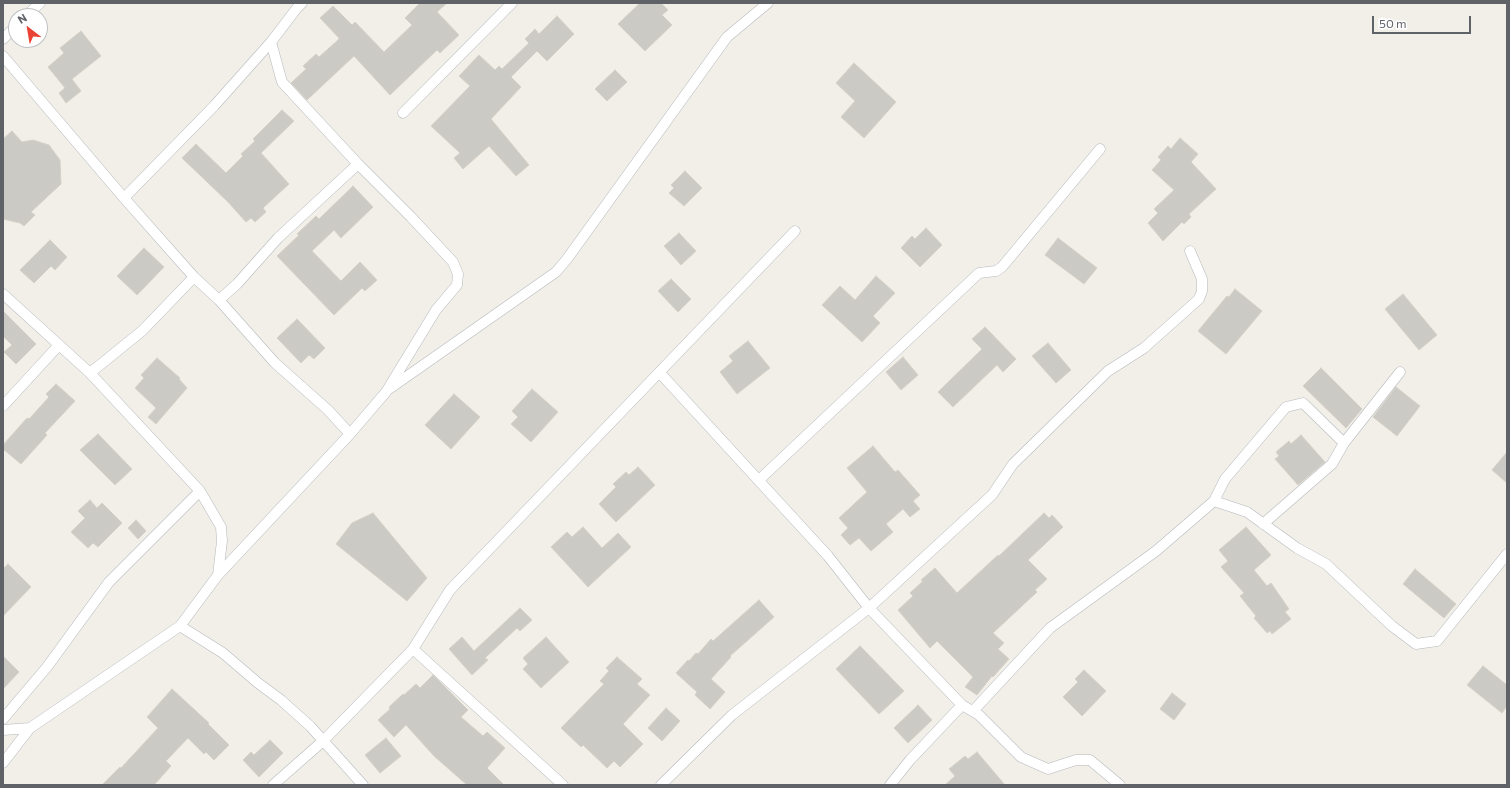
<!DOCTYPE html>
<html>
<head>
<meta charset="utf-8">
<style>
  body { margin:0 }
  #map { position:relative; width:1510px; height:788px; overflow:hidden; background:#f1efe8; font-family:Commissioner,sans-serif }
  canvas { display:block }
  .frame { position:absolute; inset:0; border:4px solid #5f6368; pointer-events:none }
  .north { position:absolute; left:8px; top:8px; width:40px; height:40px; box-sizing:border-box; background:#fff; border:1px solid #bfc1c3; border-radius:50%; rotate:329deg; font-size:11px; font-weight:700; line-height:16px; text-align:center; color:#5f6368 }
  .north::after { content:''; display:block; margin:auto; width:14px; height:18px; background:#ea4335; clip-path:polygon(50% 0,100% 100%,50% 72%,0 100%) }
  .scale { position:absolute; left:1372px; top:16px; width:99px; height:18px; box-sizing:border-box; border:2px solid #5f6368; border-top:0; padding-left:5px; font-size:12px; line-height:14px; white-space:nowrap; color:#5f6368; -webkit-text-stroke:3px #fff; paint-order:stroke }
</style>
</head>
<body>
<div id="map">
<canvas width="1510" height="788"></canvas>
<div class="frame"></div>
<div class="north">N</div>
<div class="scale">50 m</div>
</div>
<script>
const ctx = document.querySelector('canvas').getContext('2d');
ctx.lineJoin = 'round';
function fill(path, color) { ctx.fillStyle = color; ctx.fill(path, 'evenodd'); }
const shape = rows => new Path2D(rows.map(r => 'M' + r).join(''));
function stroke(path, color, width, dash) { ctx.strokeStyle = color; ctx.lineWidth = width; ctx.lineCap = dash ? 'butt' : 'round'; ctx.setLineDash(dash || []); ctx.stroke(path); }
const building = shape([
  [420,3,447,3,437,12,459,35,440,53,437,50,390,95,354,56,307,100,291,83,306,69,303,66,316,54,319,57,338,40,339,38,320,18,333,6,352,25,355,22,384,52,412,25,405,18,420,3],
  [640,3,661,3,668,10,662,15,672,25,645,51,618,24,640,3],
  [557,16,574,34,547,61,537,51,511,77,521,87,491,119,529,165,516,176,489,146,463,169,454,158,460,153,431,126,470,86,459,76,479,55,495,70,499,66,502,69,529,43,525,39,535,29,539,34,557,16],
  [81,31,101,56,72,79,81,91,66,103,59,93,65,88,48,67,64,53,60,48,81,31],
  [854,63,896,102,864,138,841,117,855,101,836,83,854,63],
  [615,70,627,82,607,101,595,89,615,70],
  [282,110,294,121,261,153,289,184,263,208,266,212,255,222,251,218,246,222,228,202,182,158,196,144,226,173,243,156,241,154,255,141,253,139,282,110],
  [12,131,22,142,33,140,49,145,60,160,61,184,31,212,35,215,24,226,20,223,3,219,3,139,12,131],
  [1180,138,1198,154,1191,162,1216,189,1189,214,1191,217,1184,224,1182,222,1163,241,1148,223,1158,213,1154,209,1174,190,1152,170,1161,160,1158,157,1168,146,1171,149,1180,138],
  [685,171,702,188,684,206,669,193,674,188,671,185,685,171],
  [353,186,373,207,341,238,334,230,312,251,341,281,360,262,377,280,365,291,362,288,334,315,277,256,299,235,297,234,316,216,319,219,353,186],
  [926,228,942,245,920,267,901,248,912,236,915,239,926,228],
  [679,233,696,251,681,265,664,246,679,233],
  [1058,238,1097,268,1084,284,1045,255,1058,238],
  [50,240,67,257,55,270,51,266,34,283,20,270,50,240],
  [144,248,164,267,137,295,117,276,144,248],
  [876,276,895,293,873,316,880,323,862,342,822,305,840,286,855,300,876,276],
  [671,279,691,299,678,312,658,291,671,279],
  [1235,289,1262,311,1226,354,1198,331,1227,296,1229,297,1235,289],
  [1403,294,1437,335,1419,350,1385,309,1403,294],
  [3,311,36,344,16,364,4,352,12,345,3,336,3,311],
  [297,319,325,348,314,359,309,355,301,363,277,338,297,319],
  [985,327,1016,359,1003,372,997,365,953,407,938,392,982,349,972,339,985,327],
  [748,341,770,368,737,394,720,372,733,361,729,356,748,341],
  [1048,343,1071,370,1056,383,1032,356,1048,343],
  [903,357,918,375,901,390,886,372,903,357],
  [157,358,180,378,179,379,187,388,156,424,148,417,156,408,135,388,144,378,141,375,157,358],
  [1321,368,1362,409,1346,428,1303,386,1321,368],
  [56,384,75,401,45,433,47,435,21,464,3,449,3,445,27,418,29,419,49,397,46,394,56,384],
  [1396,387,1420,406,1397,436,1373,417,1396,387],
  [532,389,558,412,531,442,511,424,518,417,512,411,532,389],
  [454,394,480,417,451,449,425,425,454,394],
  [98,434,132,469,115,485,80,450,98,434],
  [1301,435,1325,462,1298,485,1275,459,1279,456,1276,452,1289,441,1291,444,1301,435],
  [873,446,895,472,898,470,920,495,913,501,920,509,910,517,903,509,886,524,893,532,871,551,859,538,850,545,841,535,848,528,839,518,867,492,847,468,873,446],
  [1507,452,1507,483,1492,470,1507,452],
  [638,467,655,485,616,522,599,504,616,487,613,484,626,472,629,475,638,467],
  [90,500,97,508,102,503,122,523,98,547,93,543,88,548,71,532,85,518,78,511,90,500],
  [373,513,427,578,407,601,336,544,352,523,373,513],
  [1044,513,1049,518,1052,515,1063,527,1028,560,1047,579,1035,590,1037,592,993,633,1004,643,998,649,1009,659,993,677,992,676,977,695,965,687,973,677,937,641,930,648,898,610,913,596,910,593,923,581,921,580,935,568,957,593,998,555,999,556,1044,513],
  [136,520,146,531,138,539,128,528,136,520],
  [583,527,602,548,618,533,631,547,588,587,551,547,567,532,572,537,583,527],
  [1246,527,1271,555,1254,570,1267,586,1271,583,1289,609,1285,612,1291,619,1272,634,1270,631,1267,633,1254,618,1256,616,1240,596,1244,593,1221,567,1228,561,1219,550,1246,527],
  [8,564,31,587,3,616,3,569,8,564],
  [1415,569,1456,604,1444,618,1403,584,1415,569],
  [759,600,774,617,730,656,731,657,711,679,725,692,710,709,695,695,697,692,676,673,688,660,689,661,696,653,698,654,711,639,713,641,759,600],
  [520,608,532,620,520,631,517,628,485,658,488,660,472,675,449,649,462,637,474,651,520,608],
  [546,637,569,662,541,688,523,669,528,664,523,658,546,637],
  [860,646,904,691,879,714,836,669,860,646],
  [3,656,19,672,3,689,3,656],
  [617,657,642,679,637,684,650,695,623,724,643,744,620,767,614,761,607,768,583,745,581,747,561,728,604,684,600,681,609,671,606,668,617,657],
  [1483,666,1507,685,1507,706,1502,713,1467,685,1483,666],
  [1084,670,1106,691,1082,716,1063,697,1078,682,1075,679,1084,670],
  [433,675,468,710,461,717,483,736,487,732,505,748,487,768,504,785,467,785,434,756,406,725,394,737,378,720,390,709,389,707,403,694,404,695,416,684,420,688,433,675],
  [172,689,209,723,208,724,229,745,214,760,206,752,204,754,188,738,166,761,171,766,154,785,102,785,120,767,121,768,158,728,147,717,172,689],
  [1172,693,1186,704,1174,720,1160,709,1172,693],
  [918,705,932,720,908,743,894,728,918,705],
  [666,708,680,721,662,741,648,728,666,708],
  [386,738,401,756,380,773,365,755,386,738],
  [270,740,283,753,259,777,243,760,251,752,254,755,270,740],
  [977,752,1005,785,945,785,955,776,949,769,965,756,968,759,977,752]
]);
fill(building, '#cccac5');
stroke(building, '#d6d1c6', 1);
const street = shape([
  [26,16,40,3],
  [3,39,16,26],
  [3,56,124,198,194,277,219,300,275,363,328,410,350,434],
  [403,113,512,3],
  [124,198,214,106,271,42,297,8,302,3],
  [3,294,90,373,200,491,221,527,222,541,218,575],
  [219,300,237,284,278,238,358,164],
  [90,373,142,331,194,277],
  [660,373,828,556,869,608,962,705,979,715,1021,757,1048,769,1076,760,1090,760,1120,785],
  [389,389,556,272,567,259,727,37,768,3],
  [3,406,59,345],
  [759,480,979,273,996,271,1002,267,1100,149],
  [1214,501,1247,512,1297,548,1326,564,1392,626,1416,644,1437,641,1507,554],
  [1263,524,1332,464,1344,443,1400,372],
  [180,626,223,653,258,683,281,700,310,726,363,785],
  [413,649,563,785],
  [973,711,1050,628,1156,551,1214,501,1225,479,1286,407,1303,403,1344,443],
  [3,719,47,667,109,582,200,491],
  [3,730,30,728,180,626,218,575,350,434,386,392,436,310,457,285,458,274,453,262,411,217,358,164,282,82,271,42],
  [3,763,30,728],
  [273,785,323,741,413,649,450,590,795,231],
  [661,785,732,715,869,608,992,495,1013,464,1108,371,1144,348,1199,299,1202,291,1202,279,1190,251],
  [890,785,910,760,962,705]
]);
stroke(street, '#b5b8bc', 11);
stroke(street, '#fff', 10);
</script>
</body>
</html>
